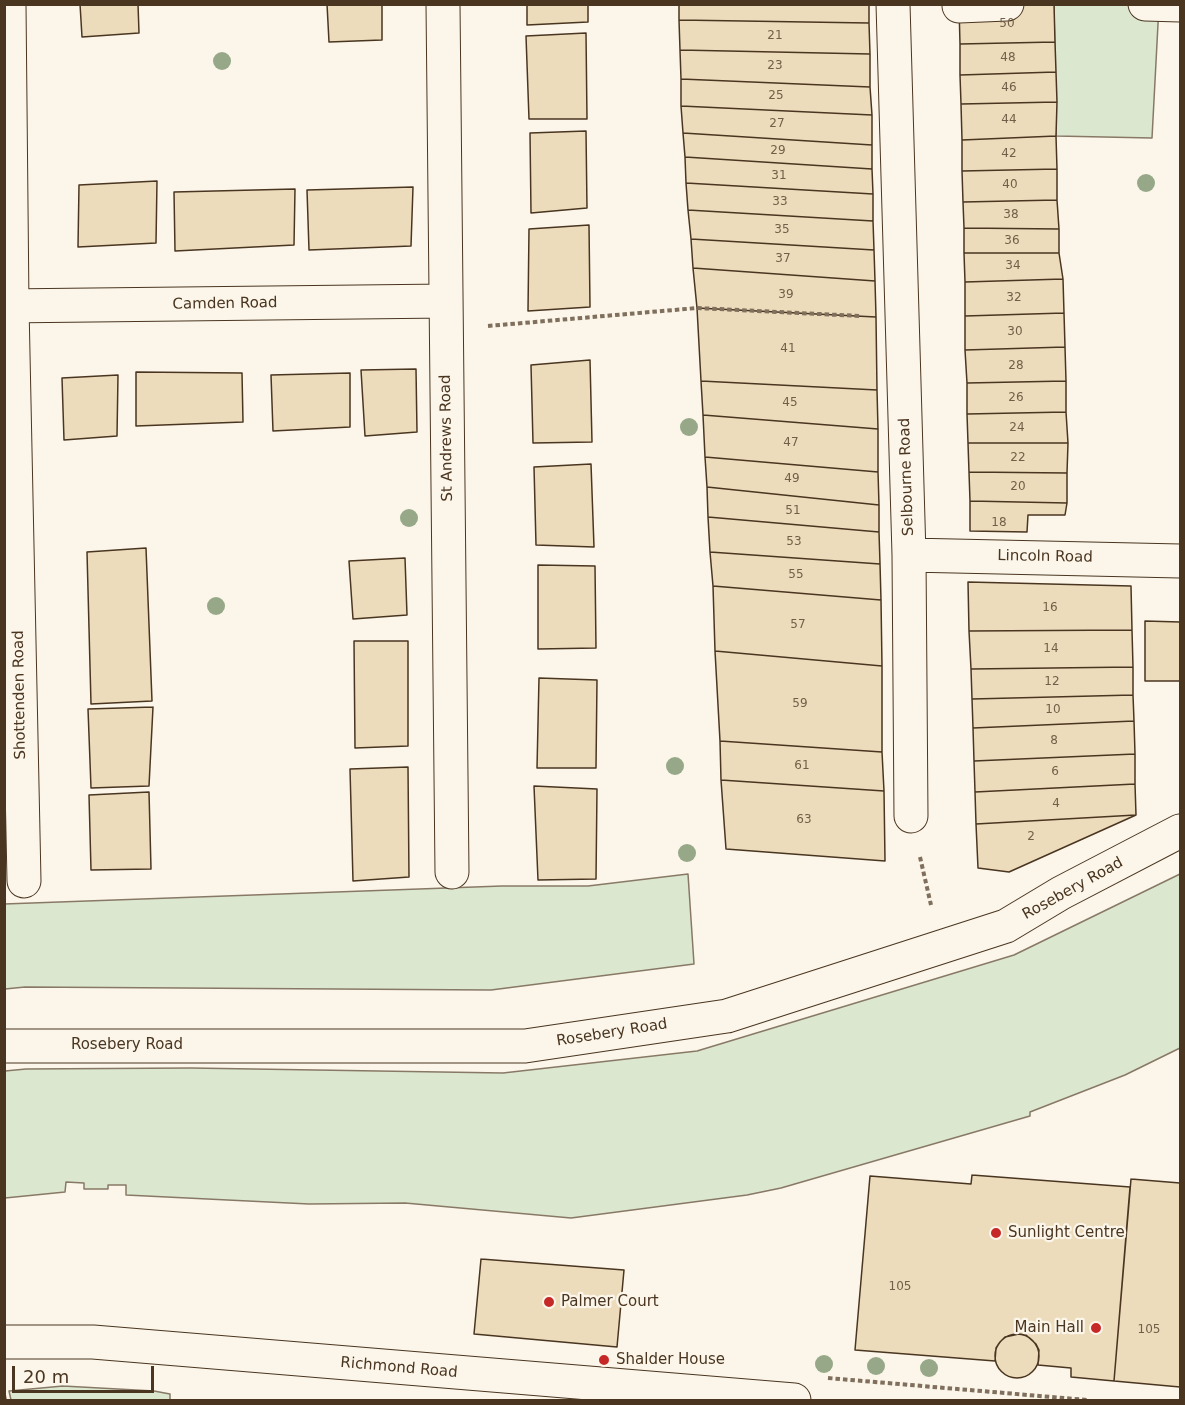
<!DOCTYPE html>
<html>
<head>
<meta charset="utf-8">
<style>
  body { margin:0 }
  #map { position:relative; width:1185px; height:1405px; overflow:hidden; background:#fbf6e9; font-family:"DejaVu Sans",sans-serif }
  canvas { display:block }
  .frame { position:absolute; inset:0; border:6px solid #4a3520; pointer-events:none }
  .scale { position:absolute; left:12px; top:1366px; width:142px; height:27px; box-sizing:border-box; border:3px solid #4a3520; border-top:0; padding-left:8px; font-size:18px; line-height:21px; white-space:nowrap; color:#4a3520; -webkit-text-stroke:4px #fbf6e9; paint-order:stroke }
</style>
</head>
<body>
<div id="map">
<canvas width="1185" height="1405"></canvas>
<div class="frame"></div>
<div class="scale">20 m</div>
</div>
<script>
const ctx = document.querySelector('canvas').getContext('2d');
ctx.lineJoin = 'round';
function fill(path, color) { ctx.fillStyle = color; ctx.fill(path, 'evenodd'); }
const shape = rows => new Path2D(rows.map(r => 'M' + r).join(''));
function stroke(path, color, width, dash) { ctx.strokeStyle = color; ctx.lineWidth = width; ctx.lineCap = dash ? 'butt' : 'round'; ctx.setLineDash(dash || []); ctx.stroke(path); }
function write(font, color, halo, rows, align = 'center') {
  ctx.font = font + ' "DejaVu Sans",sans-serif'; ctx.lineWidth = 4.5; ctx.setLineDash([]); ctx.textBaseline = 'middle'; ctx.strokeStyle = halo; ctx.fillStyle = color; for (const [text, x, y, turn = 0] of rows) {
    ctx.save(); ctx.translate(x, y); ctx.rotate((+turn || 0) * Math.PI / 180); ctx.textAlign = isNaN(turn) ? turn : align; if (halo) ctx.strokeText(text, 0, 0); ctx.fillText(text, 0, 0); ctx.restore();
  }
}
const green = shape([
  [1054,5,1159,5,1152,138,1056,136,1054,5],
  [688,874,694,964,491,990,25,987,5,989,4,904,502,886,588,886,688,874],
  [1180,874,1180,1048,1125,1075,1030,1112,1030,1116,781,1188,747,1195,571,1218,405,1203,309,1204,126,1195,126,1185,108,1185,108,1189,84,1189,84,1183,66,1182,65,1192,5,1198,5,1071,26,1069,191,1068,503,1073,697,1051,1014,955,1180,874],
  [63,1386,154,1391,170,1394,170,1400,11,1400,9,1391,63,1386]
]);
fill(green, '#dce7d0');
stroke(green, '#887966', 1.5);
const building = shape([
  [80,4,138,4,139,33,82,37,80,4],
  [327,4,382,4,382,40,329,42,327,4],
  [527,4,588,4,588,22,527,25,527,4],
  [679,4,869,4,869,23,679,20,679,4],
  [1007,4,1054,4,1055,42,960,44,959,6,1007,4],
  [679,20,869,23,870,54,680,50,679,20],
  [586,33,587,119,529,119,526,36,586,33],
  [1055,42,1056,72,960,75,960,44,1055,42],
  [680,50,870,54,870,87,681,79,680,50],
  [1056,72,1057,102,961,104,960,75,1056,72],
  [681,79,870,87,872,115,681,106,681,79],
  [1057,102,1056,136,962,140,961,104,1057,102],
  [681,106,872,115,872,145,683,133,681,106],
  [586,131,587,208,531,213,530,133,586,131],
  [683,133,872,145,872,169,685,157,683,133],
  [1056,136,1057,169,962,171,962,140,1056,136],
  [685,157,872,169,873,194,686,183,685,157],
  [1057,169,1057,200,963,202,962,171,1057,169],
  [157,181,156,243,78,247,79,185,157,181],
  [686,183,873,194,873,221,688,210,686,183],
  [413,187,411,246,309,250,307,190,413,187],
  [295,189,294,245,175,251,174,192,295,189],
  [1057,200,1059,229,964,228,963,202,1057,200],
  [688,210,873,221,874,250,691,239,688,210],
  [589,225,590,307,528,311,529,229,589,225],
  [964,228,1059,229,1059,253,964,253,964,228],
  [691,239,874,250,875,281,693,268,691,239],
  [964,253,1059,253,1063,279,965,282,964,253],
  [693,268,875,281,876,317,697,308,693,268],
  [1063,279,1064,313,965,316,965,282,1063,279],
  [697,308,876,317,877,390,701,381,697,308],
  [1064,313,1065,347,965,350,965,316,1064,313],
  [1065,347,1066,381,967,383,965,350,1065,347],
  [590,360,592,442,533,443,531,365,590,360],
  [416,369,417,432,365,436,361,370,416,369],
  [136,372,242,373,243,422,136,426,136,372],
  [350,373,350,427,273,431,271,375,350,373],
  [118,375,117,436,64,440,62,378,118,375],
  [701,381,877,390,878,429,703,415,701,381],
  [1066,381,1066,412,967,414,967,383,1066,381],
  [1066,412,1068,443,968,443,967,414,1066,412],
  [703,415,878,429,878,472,705,457,703,415],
  [968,443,1068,443,1067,473,969,472,968,443],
  [705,457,878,472,879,505,707,487,705,457],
  [591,464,594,547,536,545,534,467,591,464],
  [969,472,1067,473,1067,503,970,501,969,472],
  [707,487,879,505,879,532,708,517,707,487],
  [970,501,1067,503,1065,515,1028,515,1027,532,970,531,970,501],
  [708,517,879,532,880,564,710,552,708,517],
  [146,548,152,701,91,704,87,552,146,548],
  [710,552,880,564,881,600,713,586,710,552],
  [405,558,407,615,353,619,349,561,405,558],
  [538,565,595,566,596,648,538,649,538,565],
  [968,582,1131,586,1132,630,969,631,968,582],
  [713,586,881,600,882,666,715,651,713,586],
  [1145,621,1180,622,1180,681,1145,681,1145,621],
  [1132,630,1133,667,971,669,969,631,1132,630],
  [354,641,408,641,408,746,355,748,354,641],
  [715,651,882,666,882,752,720,741,715,651],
  [1133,667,1133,695,972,699,971,669,1133,667],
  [539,678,597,680,596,768,537,768,539,678],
  [1133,695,1134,721,973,728,972,699,1133,695],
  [153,707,149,786,91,788,88,709,153,707],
  [1134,721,1135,754,974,761,973,728,1134,721],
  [720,741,882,752,884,791,721,780,720,741],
  [1135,754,1135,784,975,792,974,761,1135,754],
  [408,767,409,877,353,881,350,769,408,767],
  [721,780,884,791,885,861,726,849,721,780],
  [1135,784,1136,815,976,824,975,792,1135,784],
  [534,786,597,789,596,879,538,880,534,786],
  [149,792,151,869,91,870,89,795,149,792],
  [1136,815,1009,872,978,868,976,824,1136,815],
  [972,1175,1130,1187,1114,1381,1071,1377,1071,1368,1038,1365,1039,1350,1036,1344,1026,1335,1019,1334,1005,1337,1000,1342,996,1348,995,1361,855,1350,870,1176,971,1184,972,1175],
  [1131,1179,1180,1183,1180,1387,1114,1381,1131,1179],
  [481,1259,624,1270,617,1347,474,1334,481,1259],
  '995 1356a22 22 0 1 1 44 0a22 22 0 1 1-44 0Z'
]);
fill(building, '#ecdcbc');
stroke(building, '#4a3520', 1.5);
const minor = shape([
  [9,4,12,306,24,881],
  [443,4,452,872],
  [893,4,909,555,911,816],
  [1145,4,1180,5],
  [959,6,1007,4],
  [4,306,446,301],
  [909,555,1180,561],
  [4,1046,525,1046,727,1016,1006,926,1061,893,1180,831],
  [4,1342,93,1342,794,1400]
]);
stroke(minor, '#4a3520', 35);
stroke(shape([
  [488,326,697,308,860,316],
  [920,857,931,905],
  [828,1378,1087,1400],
  [4,1395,5,1400]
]), '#7f6f5c', 4, [4.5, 3]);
stroke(minor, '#fbf6e9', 33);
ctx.fillStyle = '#96a887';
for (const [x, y] of [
  [222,61],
  [1146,183],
  [689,427],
  [409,518],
  [216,606],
  [675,766],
  [687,853],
  [824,1364],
  [876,1366],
  [929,1368]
]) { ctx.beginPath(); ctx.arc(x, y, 9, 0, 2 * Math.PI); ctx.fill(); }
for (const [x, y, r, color] of [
  [996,1233,6,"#c62828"],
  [549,1302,6,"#c62828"],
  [1096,1328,6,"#c62828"],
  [604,1360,6,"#c62828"]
]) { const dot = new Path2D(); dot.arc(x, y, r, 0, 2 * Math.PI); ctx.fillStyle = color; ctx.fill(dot); stroke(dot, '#fbf6e9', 2); }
write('12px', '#725f47', null, [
  ["50",1007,24],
  ["21",775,36],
  ["48",1008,58],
  ["23",775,66],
  ["46",1009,88],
  ["25",776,96],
  ["44",1009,120],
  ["27",777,124],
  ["29",778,151],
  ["42",1009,154],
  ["31",779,176],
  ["40",1010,185],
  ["33",780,202],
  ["38",1011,215],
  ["35",782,230],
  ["36",1012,241],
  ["37",783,259],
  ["34",1013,266],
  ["39",786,295],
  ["32",1014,298],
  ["30",1015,332],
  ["41",788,349],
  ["28",1016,366],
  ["26",1016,398],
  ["45",790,403],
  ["24",1017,428],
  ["47",791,443],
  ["22",1018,458],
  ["49",792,479],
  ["20",1018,487],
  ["51",793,511],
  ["18",999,523],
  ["53",794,542],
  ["55",796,575],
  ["16",1050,608],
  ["57",798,625],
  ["14",1051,649],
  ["12",1052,682],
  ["59",800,704],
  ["10",1053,710],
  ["8",1054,741],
  ["61",802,766],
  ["6",1055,772],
  ["4",1056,804],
  ["63",804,820],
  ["2",1031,837],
  ["105",900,1287],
  ["105",1149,1330]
]);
write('15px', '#4a3520', '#fbf6e9', [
  ["Camden Road",225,304,-1],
  ["St Andrews Road",447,438,-91],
  ["Selbourne Road",907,477,-92],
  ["Lincoln Road",1045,557,1],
  ["Shottenden Road",20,695,-91],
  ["Rosebery Road",1073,889,-29],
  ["Rosebery Road",612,1033,-9],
  ["Rosebery Road",127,1045],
  ["Richmond Road",399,1368,5]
]);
write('15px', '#4a3520', '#fbf6e9', [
  ["Sunlight Centre",1008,1233],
  ["Palmer Court",561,1302],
  ["Main Hall",1084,1328,"right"],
  ["Shalder House",616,1360]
], 'left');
</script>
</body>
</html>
